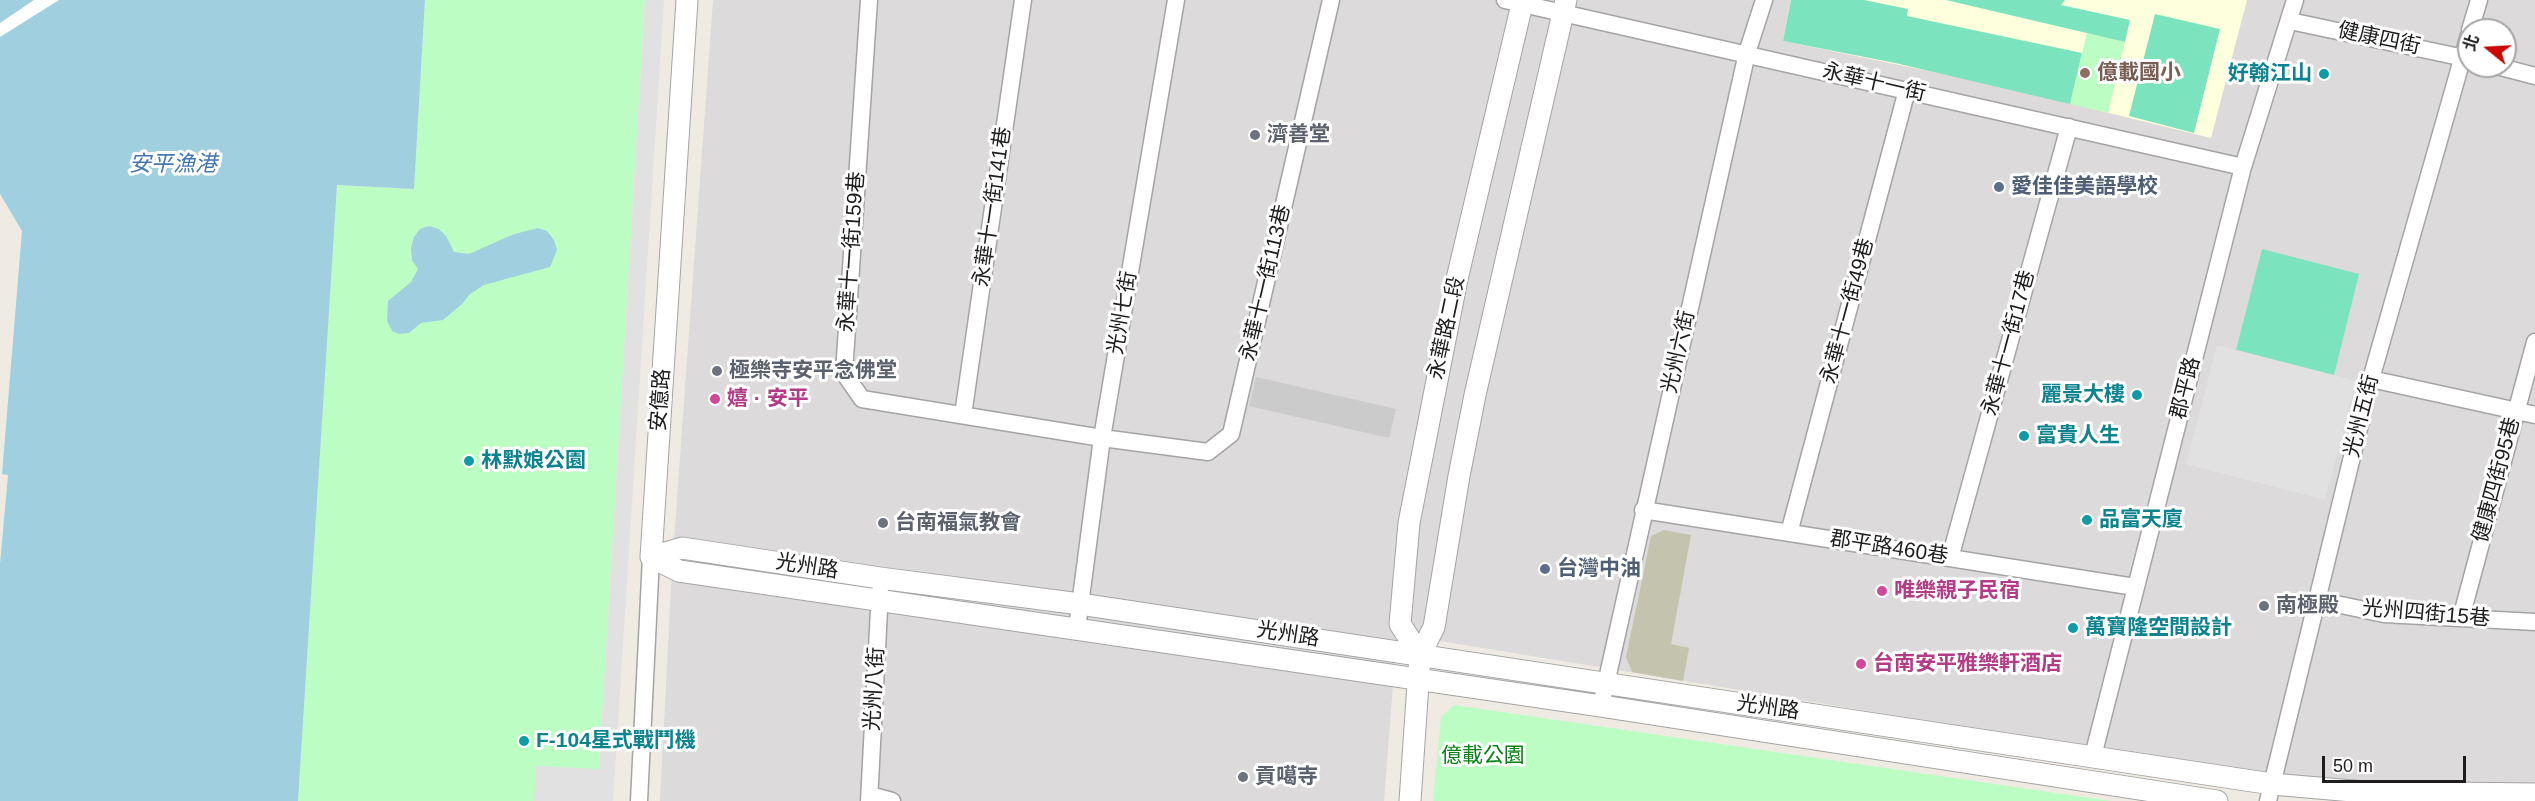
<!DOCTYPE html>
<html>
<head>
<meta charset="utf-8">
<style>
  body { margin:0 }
  #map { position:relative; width:2535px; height:801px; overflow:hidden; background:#efebe3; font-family:Helvetica,"Noto Sans TC",sans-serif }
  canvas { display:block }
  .north { position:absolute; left:2457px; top:18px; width:60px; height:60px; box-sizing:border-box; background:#fff; border:2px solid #a5a5a5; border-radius:50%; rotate:288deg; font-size:16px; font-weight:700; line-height:24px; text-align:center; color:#1d1d1d }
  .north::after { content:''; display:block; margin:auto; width:21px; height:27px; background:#cb0500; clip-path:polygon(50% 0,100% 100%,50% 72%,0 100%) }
  .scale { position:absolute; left:2322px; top:756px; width:144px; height:27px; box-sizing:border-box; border:3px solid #1d1d1d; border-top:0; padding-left:8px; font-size:18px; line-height:21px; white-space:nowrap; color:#1d1d1d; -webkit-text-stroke:4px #fff; paint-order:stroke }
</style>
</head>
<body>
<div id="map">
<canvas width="2535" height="801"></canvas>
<div class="north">北</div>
<div class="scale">50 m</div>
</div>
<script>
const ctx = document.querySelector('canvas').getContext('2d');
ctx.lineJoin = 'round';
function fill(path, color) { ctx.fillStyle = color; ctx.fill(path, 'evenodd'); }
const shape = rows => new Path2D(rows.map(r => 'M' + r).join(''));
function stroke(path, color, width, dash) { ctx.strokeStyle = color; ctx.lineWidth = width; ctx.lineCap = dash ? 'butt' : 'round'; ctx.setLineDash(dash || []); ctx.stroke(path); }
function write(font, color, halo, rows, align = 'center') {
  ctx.font = font + ' Helvetica,"Noto Sans TC",sans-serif'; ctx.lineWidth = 6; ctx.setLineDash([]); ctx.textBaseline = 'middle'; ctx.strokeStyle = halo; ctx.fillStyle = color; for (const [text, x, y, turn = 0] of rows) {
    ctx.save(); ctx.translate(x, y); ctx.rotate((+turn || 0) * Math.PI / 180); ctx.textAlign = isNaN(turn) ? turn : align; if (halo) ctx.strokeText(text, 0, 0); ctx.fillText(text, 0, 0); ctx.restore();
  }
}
fill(shape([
  [713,0,2535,0,2535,793,2284,779,1397,634,1384,801,660,801,672,568],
  [2469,30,2505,30,2505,66,2469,66]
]), '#dcdada');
fill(shape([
  [1791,0,2247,0,2211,138,1987,83,1783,41]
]), '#feffdc');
fill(shape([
  [1256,377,1396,409,1389,438,1249,406]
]), '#cbcbcb');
fill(shape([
  [1664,530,1691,535,1671,644,1689,648,1683,681,1632,672,1626,657,1651,536]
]), '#c4c4ae');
fill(shape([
  [425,0,645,0,597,801,298,801,337,185,414,189],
  [2087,33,2125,42,2108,113,2070,104],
  [1454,705,2111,801,1433,801,1441,717]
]), '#bcfdc3');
fill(shape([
  [1791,0,1864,0,1908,9,1907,16,2082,53,2070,104,1895,63,1783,41],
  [1946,0,2065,0,2061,5,2130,20,2125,42],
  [2155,14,2220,29,2194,133,2129,116],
  [2262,249,2359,274,2334,375,2236,350]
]), '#7be4be');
fill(shape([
  [645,0,664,0,613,801,534,801,536,766,599,769],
  [2217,345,2356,381,2325,500,2186,464]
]), '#e1e1e1');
fill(shape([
  [0,0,425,0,414,189,337,185,298,801,0,801,0,564,8,475,2,474,22,231,0,194],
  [429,226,439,229,446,236,454,252,469,254,514,234,538,228,547,231,554,240,557,250,550,267,484,285,470,294,462,304,443,320,421,323,409,333,399,334,392,331,387,321,388,301,411,282,418,269,412,260,411,248,414,237,420,229]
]), '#a0d0e0');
fill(shape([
  [34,0,59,0,0,37,0,23]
]), '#fff');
const minor = shape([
  [869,0,844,373,862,399,1102,438,1208,452,1231,434,1331,0],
  [1505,0,2243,167],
  [2290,21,2469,59],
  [2470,30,2479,0],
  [2497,66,2535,76],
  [2371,379,2535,415],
  [963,415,1023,0],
  [1643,510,2135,587],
  [1789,533,1907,90],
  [1950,558,2069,127],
  [2317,600,2384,614,2535,622],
  [2461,618,2535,342],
  [1077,628,1102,438,1176,0],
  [1601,706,1747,53,1764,0],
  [2093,756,2243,167,2295,0],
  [870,795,892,801],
  [639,801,651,557],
  [869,801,880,591],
  [2268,801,2371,379,2469,35]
]);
const tertiary = shape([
  [651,557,682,548,880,578,1080,604,2272,784,2364,792,2535,794],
  [651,557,679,571,1601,706,2217,801],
  [651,557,687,0],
  [1420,655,1400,624,1409,523,1457,279,1523,0],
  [1410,801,1420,655,1434,627,1459,476,1475,395,1566,0]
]);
stroke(minor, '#a4a4a4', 19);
stroke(tertiary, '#a4a4a4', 23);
stroke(minor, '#fff', 16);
stroke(tertiary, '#fff', 21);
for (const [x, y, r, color] of [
  [2085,73,6,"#8d6e63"],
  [2324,74,6,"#0f9aa8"],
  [1255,135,6,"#6b7280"],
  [1999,187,6,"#5c6f8a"],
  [717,371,6,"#6b7280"],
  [2137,395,6,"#0f9aa8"],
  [715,399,6,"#d1479c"],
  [2024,436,6,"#0f9aa8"],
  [469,461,6,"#0f9aa8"],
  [2087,520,6,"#0f9aa8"],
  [883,523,6,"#6b7280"],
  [1545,569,6,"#5c6f8a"],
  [1882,591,6,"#d1479c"],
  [2264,606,6,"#6b7280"],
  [2073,628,6,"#0f9aa8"],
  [1861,664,6,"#d1479c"],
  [524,741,6,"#0f9aa8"],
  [1243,777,6,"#6b7280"]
]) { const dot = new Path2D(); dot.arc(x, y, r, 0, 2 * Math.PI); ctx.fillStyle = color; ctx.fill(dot); stroke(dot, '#fff', 2); }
write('21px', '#1d1d1d', '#fff', [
  ["健康四街",2379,39,12],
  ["永華十一街",1874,83,13],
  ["永華十一街141巷",993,207,-82],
  ["永華十一街159巷",852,252,-86],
  ["永華十一街113巷",1266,283,-77],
  ["永華十一街49巷",1848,311,-75],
  ["光州七街",1123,313,-80],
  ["永華路二段",1447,328,-78],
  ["永華十一街17巷",2009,343,-75],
  ["光州六街",1679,352,-77],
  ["郡平路",2186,388,-76],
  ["安億路",661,400,-86],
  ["光州五街",2362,416,-76],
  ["健康四街95巷",2497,480,-75],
  ["郡平路460巷",1889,548,9],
  ["光州路",807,567,9],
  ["光州四街15巷",2426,614,5],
  ["光州路",1288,635,9],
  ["光州八街",875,689,-87],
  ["光州路",1768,708,8]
]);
write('bold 21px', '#785e54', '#fff', [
  ["億載國小",2097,73]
], 'left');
write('bold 21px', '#0d838f', '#fff', [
  ["好翰江山",2312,74,"right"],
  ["麗景大樓",2125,395,"right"],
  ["富貴人生",2036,436],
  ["林默娘公園",481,461],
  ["品富天廈",2099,520],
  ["萬寶隆空間設計",2085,628],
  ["F-104星式戰鬥機",536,741]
], 'left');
write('bold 21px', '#5b616d', '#fff', [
  ["濟善堂",1267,135],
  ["極樂寺安平念佛堂",729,371],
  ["台南福氣教會",895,523],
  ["南極殿",2276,606],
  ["貢噶寺",1255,777]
], 'left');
write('bold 21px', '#4e5e75', '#fff', [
  ["愛佳佳美語學校",2011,187],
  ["台灣中油",1557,569]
], 'left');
write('bold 21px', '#b23c85', '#fff', [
  ["嬉 · 安平",727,399],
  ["唯樂親子民宿",1894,591],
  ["台南安平雅樂軒酒店",1873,664]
], 'left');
write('21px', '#048212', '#fff', [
  ["億載公園",1483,756]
]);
write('italic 22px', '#4478b3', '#fff', [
  ["安平漁港",173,165]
]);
</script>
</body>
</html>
